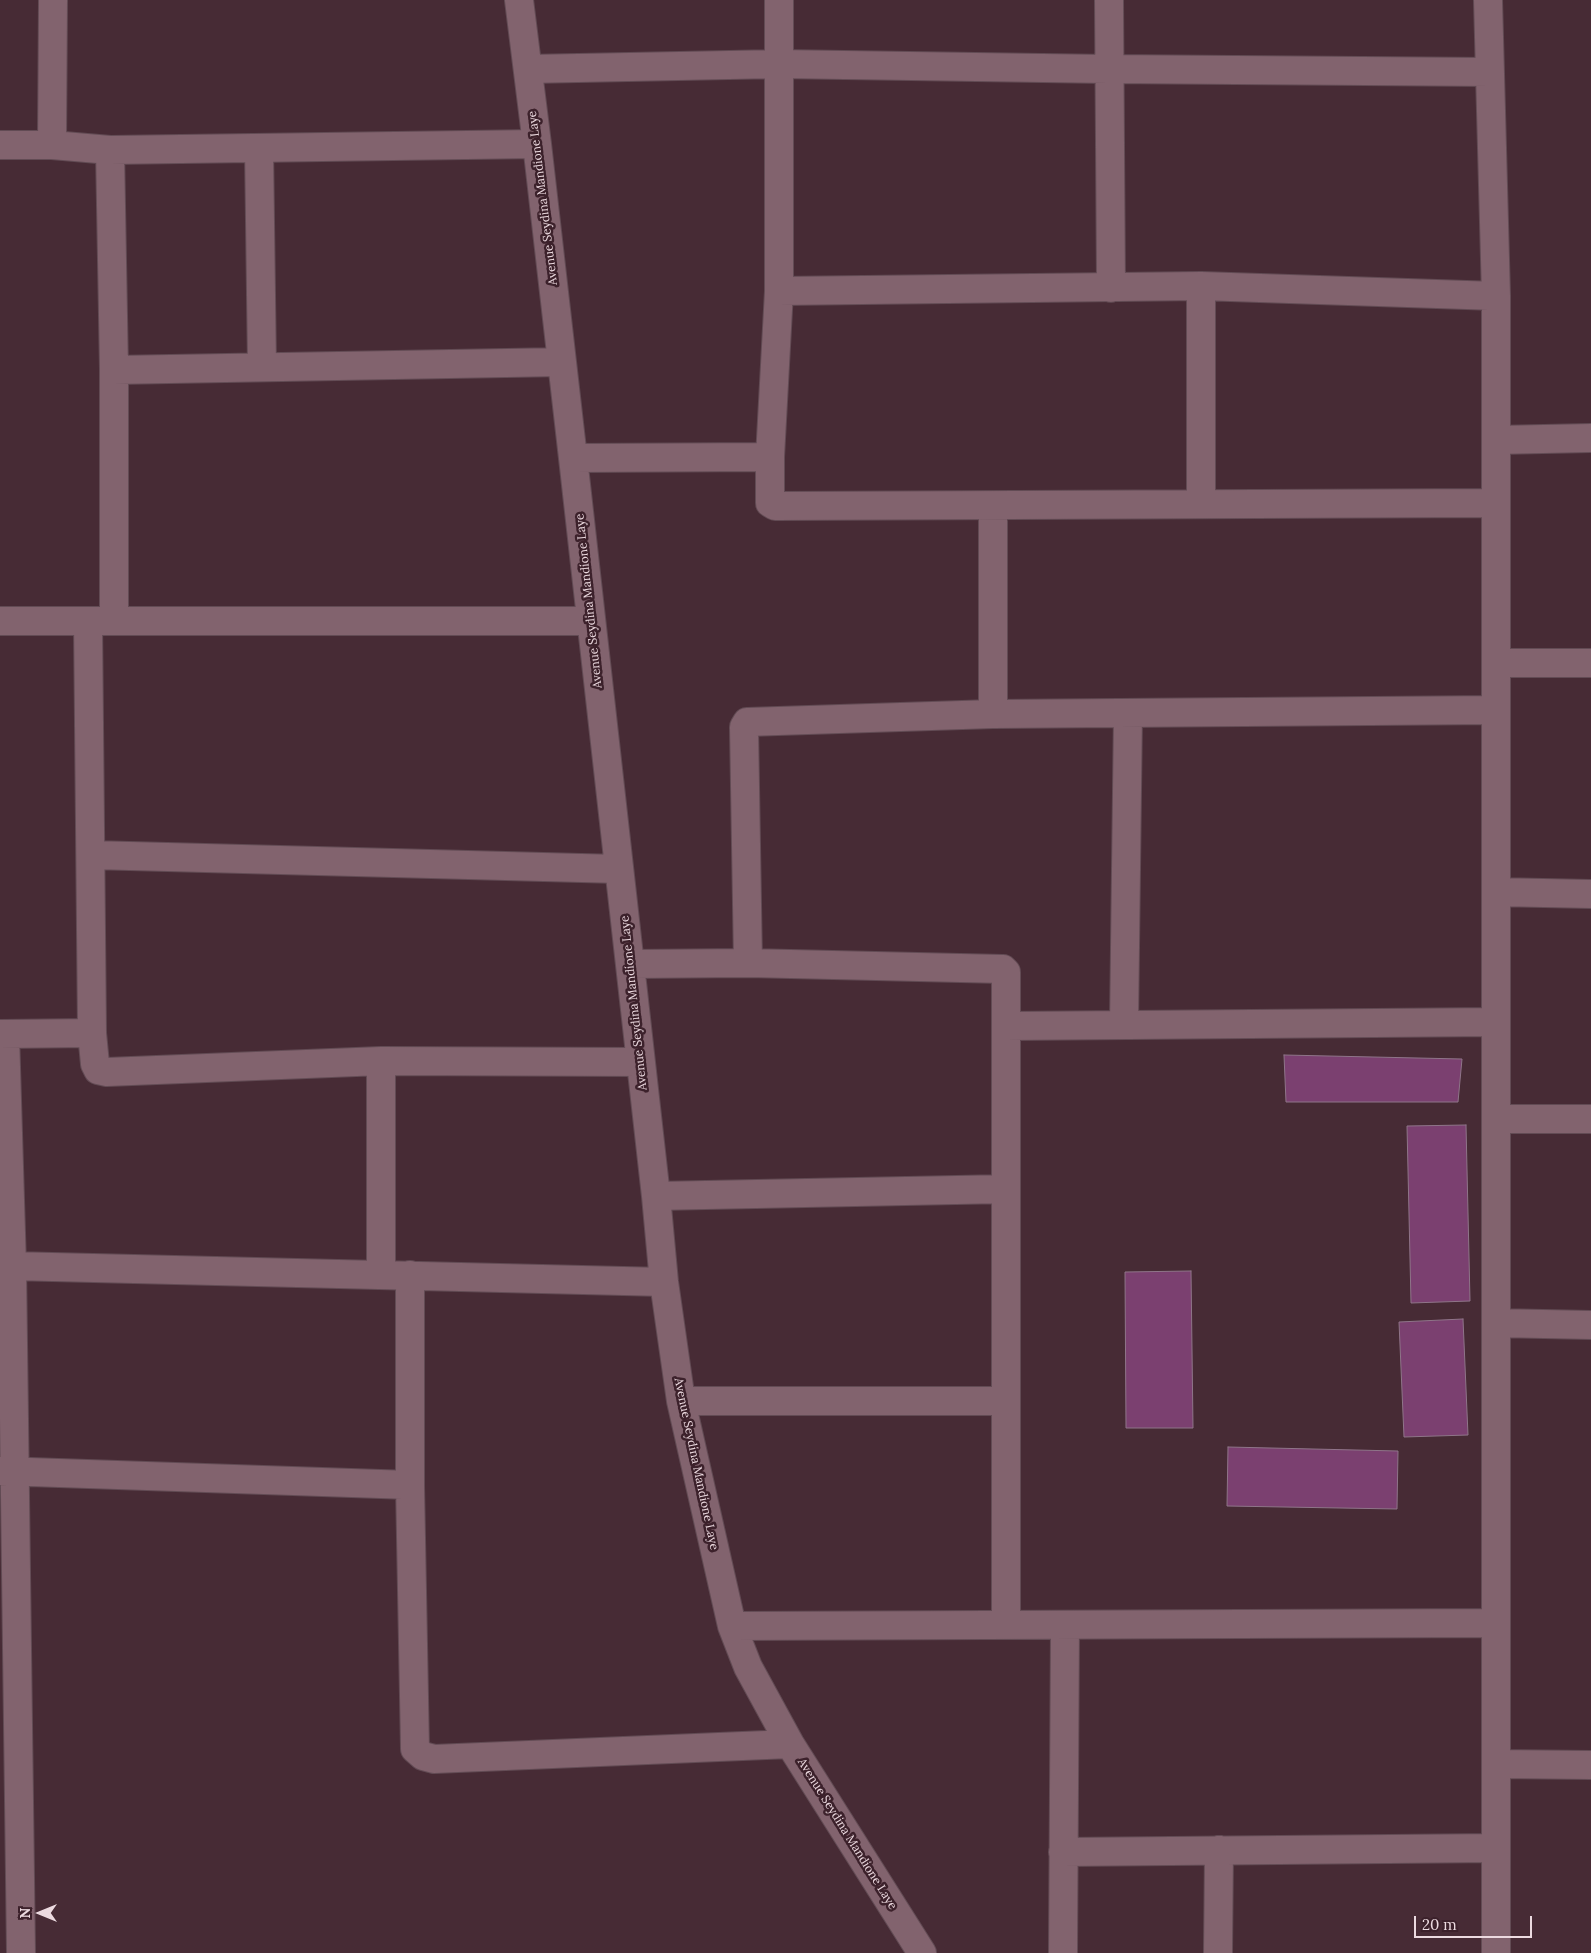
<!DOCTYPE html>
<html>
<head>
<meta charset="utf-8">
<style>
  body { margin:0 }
  #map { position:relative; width:1591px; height:1953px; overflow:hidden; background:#472b35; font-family:Lora,serif }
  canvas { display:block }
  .north { position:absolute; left:15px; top:1888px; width:50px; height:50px; -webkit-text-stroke:4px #3c212b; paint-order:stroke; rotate:270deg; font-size:14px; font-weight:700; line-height:20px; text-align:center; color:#ecdae0 }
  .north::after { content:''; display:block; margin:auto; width:18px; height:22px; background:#ecdae0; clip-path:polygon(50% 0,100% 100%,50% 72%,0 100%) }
  .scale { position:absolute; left:1414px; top:1916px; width:118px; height:22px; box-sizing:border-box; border:2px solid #ecdae0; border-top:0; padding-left:6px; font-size:15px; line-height:18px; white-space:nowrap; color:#ecdae0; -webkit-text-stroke:4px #3c212b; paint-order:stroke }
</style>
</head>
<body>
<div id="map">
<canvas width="1591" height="1953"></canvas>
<div class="north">N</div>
<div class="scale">20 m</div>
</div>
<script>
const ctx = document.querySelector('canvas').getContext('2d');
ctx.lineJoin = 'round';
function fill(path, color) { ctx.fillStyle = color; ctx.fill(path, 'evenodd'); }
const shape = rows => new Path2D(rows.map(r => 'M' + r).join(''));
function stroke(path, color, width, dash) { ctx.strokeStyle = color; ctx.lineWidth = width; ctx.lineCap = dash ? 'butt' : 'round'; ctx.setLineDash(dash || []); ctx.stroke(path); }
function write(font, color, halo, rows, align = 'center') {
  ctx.font = font + ' Lora,serif'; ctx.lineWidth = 5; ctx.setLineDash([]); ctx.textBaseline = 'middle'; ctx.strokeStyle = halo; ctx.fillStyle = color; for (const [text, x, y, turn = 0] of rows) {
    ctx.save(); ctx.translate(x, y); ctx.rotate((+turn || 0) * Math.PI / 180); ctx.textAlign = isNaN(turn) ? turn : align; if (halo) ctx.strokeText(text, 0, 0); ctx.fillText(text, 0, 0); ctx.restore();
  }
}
const building = shape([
  [1284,1055,1462,1059,1458,1102,1286,1102,1284,1055],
  [1466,1125,1470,1301,1411,1303,1407,1126,1466,1125],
  [1191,1271,1193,1428,1126,1428,1125,1272,1191,1271],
  [1463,1319,1468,1435,1404,1437,1399,1322,1463,1319],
  [1228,1447,1398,1451,1397,1509,1227,1506,1228,1447]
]);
fill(building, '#7b4070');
stroke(building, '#8f7589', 1);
const street = shape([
  [519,0,537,144,573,458,656,1196,664,1282,681,1401,732,1626,748,1667,790,1744,922,1953],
  [779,0,779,291,770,457,770,503,775,506,1496,503],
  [1109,0,1111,288],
  [1488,0,1496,296,1496,1953],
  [528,69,779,64,1108,69,1490,72],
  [0,145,52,145,110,150,537,144],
  [52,145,53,0],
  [259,148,262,367],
  [110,150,114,370,114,621],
  [779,291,1201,286,1496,296],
  [114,370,562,362],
  [1496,440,1591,438],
  [573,458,770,457],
  [1201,504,1201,286],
  [0,621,591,621],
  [88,621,92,1033,95,1064,98,1070,107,1072,381,1061,641,1062],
  [1496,663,1591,663],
  [993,714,993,506],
  [92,855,619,869],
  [1496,892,1591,894],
  [748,963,744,727,747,722,993,714,1496,710],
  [630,964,748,963,1003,969,1006,972,1006,1625],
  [1124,1025,1128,713],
  [1006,1026,1496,1022],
  [0,1034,92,1033],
  [5,1034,12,1266,21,1953],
  [381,1061,381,1275],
  [1496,1119,1591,1119],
  [656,1196,1006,1189],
  [12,1266,664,1282],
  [410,1275,410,1485,415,1749,423,1756,434,1759,790,1744],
  [1496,1323,1591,1325],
  [681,1401,1006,1401],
  [0,1471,410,1485],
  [732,1626,1496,1623],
  [1496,1764,1591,1765],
  [1063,1852,1496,1848],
  [1063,1953,1065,1625],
  [1218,1953,1219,1850]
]);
stroke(street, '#624b54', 30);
stroke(street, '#82636e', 28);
write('12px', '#ecdae0', '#3c212b', [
  ["Avenue Seydina Mandione Laye",543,198,-97],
  ["Avenue Seydina Mandione Laye",589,601,-96],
  ["Avenue Seydina Mandione Laye",634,1003,-96],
  ["Avenue Seydina Mandione Laye",696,1464,78],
  ["Avenue Seydina Mandione Laye",847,1834,58]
]);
</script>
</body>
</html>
